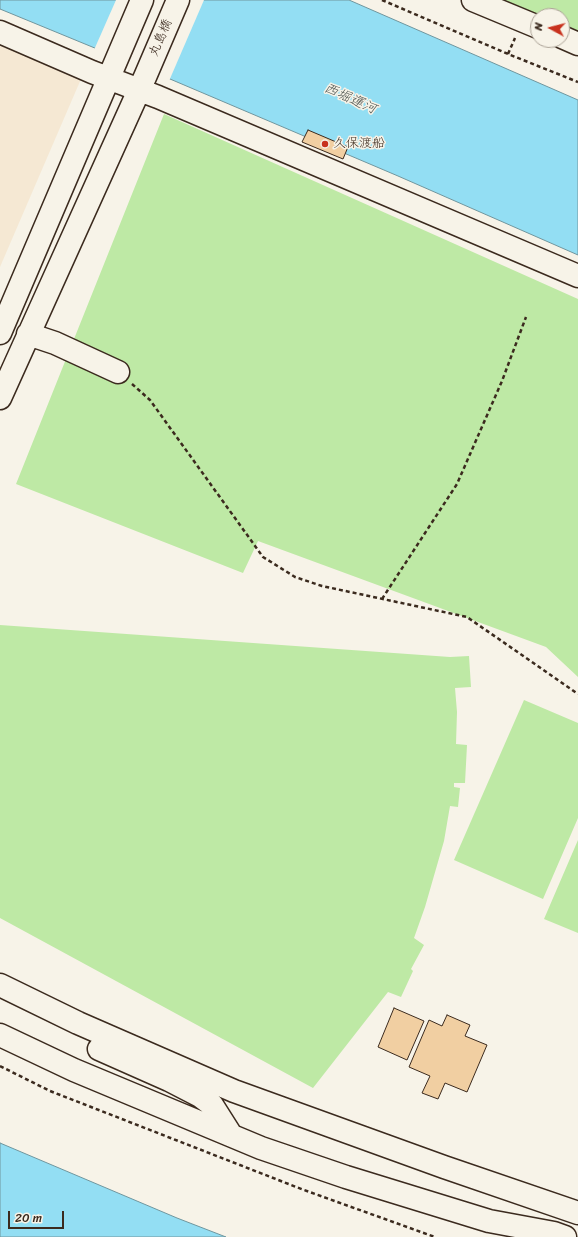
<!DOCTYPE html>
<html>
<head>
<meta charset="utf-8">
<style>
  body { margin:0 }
  #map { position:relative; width:578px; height:1237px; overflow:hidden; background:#f7f3e8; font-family:Sriracha,sans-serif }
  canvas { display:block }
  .north { position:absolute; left:530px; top:8px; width:40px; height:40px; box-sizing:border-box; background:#f7f3e8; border:1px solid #aca397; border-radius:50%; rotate:277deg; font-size:11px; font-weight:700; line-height:16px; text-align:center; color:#3b2a1e }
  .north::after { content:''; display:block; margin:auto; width:14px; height:18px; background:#c8321e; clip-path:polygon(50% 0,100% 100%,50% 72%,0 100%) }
  .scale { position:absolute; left:8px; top:1211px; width:56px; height:18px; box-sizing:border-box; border:2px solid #3b2a1e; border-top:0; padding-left:5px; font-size:12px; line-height:14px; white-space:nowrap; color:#3b2a1e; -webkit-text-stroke:3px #f7f3e8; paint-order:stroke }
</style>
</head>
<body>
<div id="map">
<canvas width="578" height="1237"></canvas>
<div class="north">N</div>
<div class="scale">20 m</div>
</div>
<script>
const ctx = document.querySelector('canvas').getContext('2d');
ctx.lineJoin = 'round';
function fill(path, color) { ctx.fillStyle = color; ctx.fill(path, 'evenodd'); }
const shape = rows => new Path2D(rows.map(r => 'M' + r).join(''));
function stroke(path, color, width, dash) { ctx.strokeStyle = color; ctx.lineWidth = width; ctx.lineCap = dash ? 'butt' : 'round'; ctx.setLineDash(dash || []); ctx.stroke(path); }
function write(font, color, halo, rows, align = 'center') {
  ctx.font = font + ' Sriracha,"Klee One",sans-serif'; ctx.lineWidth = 3; ctx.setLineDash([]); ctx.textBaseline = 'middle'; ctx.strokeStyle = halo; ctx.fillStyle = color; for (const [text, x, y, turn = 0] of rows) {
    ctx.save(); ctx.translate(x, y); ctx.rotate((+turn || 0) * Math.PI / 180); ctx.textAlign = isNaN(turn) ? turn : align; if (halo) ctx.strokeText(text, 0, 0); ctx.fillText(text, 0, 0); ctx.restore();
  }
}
fill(shape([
  [0,44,81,79,0,267]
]), '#f5e8d3');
fill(shape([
  [494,0,578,0,578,38,562,30,562,16,538,16],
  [164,114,578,299,578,677,546,647,258,541,243,573,16,484],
  [0,625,450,657,469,656,471,687,455,688,457,712,456,744,467,745,465,783,454,783,454,787,460,788,458,807,450,806,444,841,425,907,414,938,424,945,411,969,413,971,401,997,388,992,313,1088,0,918],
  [524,700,578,723,578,818,543,899,454,860],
  [578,840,578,933,544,919]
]), '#bee9a5');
const water = shape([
  [0,0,349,0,578,100,578,255,398,176,170,79,0,9,0,0],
  [0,1143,177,1218,226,1237,0,1237,0,1143]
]);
fill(water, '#93def3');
stroke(water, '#70969e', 1);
fill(shape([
  [116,0,204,0,169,81,94,50]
]), '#f7f3e8');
const building = shape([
  [308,130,348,147,343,159,302,142,308,130],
  [394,1008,424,1021,407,1060,378,1047,394,1008],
  [447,1015,470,1025,465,1036,487,1045,467,1092,445,1083,438,1099,422,1093,430,1076,409,1067,429,1020,442,1026,447,1015]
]);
fill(building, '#f1cfa2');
stroke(building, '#3b2a1e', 1);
const minor = shape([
  [473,0,538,27],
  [0,32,92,72,158,97,578,276],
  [562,37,578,44],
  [0,333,142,0],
  [28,334,55,343,118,372],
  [0,398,145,77,178,0],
  [0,985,78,1023,234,1091,444,1167,578,1213],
  [0,1035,74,1070,261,1148,346,1177,489,1221,554,1233,565,1237],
  [99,1049,169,1080,200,1096,212,1105,231,1135]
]);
stroke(minor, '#3b2a1e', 25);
stroke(shape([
  [382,0,508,54,578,82],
  [508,54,515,38],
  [132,384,150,400,263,557,295,577,322,586,467,617,578,694],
  [382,599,457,484,502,381,526,317],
  [0,1066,50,1091,304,1190,435,1237]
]), '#3b2a1e', 2.5, [4, 3]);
stroke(minor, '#f7f3e8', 22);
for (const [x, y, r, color] of [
  [325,144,4,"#c8321e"]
]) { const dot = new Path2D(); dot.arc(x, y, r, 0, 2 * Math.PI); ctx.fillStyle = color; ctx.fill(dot); stroke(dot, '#f7f3e8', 1.5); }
write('13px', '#3b2a1e', '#f7f3e8', [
  ["丸島橋",161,38,-67]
]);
write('13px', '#3b2a1e', '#f7f3e8', [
  ["久保渡船",333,144]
], 'left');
write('italic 14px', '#515753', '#f7f3e8', [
  ["西堀運河",350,99,24]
]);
</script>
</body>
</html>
